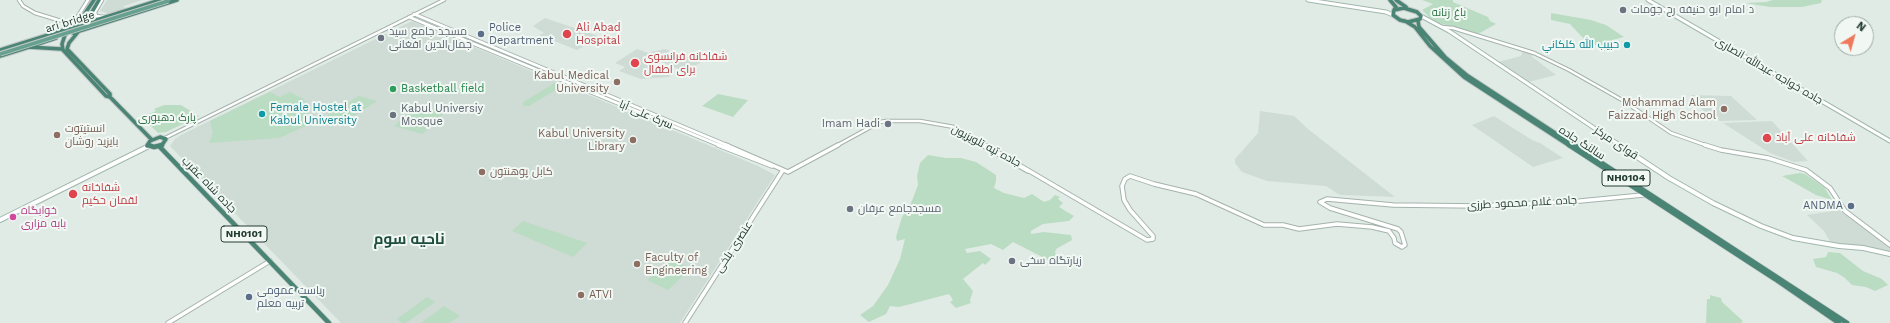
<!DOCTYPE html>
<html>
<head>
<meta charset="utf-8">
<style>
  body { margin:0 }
  #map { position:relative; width:1890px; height:323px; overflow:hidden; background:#e1ebe6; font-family:"Work Sans",sans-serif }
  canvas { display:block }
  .north { position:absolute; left:1834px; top:16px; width:40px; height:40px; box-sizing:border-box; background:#f1f8f4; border:1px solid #9eaca7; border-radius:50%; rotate:37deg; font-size:11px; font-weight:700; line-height:16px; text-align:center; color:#223b33 }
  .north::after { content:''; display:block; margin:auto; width:14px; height:18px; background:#ef795b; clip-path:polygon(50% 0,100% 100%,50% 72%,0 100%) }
</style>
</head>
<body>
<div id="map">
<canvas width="1890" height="323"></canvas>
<div class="north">N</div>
</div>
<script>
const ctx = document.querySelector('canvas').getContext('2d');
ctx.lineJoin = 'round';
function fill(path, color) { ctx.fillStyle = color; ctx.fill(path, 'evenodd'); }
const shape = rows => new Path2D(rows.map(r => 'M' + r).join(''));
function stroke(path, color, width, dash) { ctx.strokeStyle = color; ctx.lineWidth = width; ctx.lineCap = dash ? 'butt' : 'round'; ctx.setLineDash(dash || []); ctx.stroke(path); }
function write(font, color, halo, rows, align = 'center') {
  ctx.font = font + ' "Work Sans",Cairo,sans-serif'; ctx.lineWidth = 4; ctx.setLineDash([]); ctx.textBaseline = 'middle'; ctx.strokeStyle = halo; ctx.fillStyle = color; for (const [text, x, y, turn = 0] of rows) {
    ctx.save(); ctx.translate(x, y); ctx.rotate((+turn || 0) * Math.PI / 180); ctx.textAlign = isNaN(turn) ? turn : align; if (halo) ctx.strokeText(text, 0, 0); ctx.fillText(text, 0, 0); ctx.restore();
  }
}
fill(shape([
  [107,0,142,0,124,6,125,9,109,14,100,11],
  [545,18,598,36,598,38,577,50,539,35,544,33,533,26],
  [412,21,758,166,775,175,680,323,341,323,170,146,175,139,181,135],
  [637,49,659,57,660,60,653,64,654,65,652,66,671,75,669,77,641,79,619,71,625,67,615,63],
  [665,49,701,62,686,72,661,62,663,57,650,52],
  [1523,51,1535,55,1531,56,1556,75,1529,82,1498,62,1521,56],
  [1691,95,1731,96,1757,120,1720,121,1705,113],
  [1260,111,1294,116,1308,129,1395,197,1342,195,1338,194,1326,186,1267,181,1242,172,1235,163,1235,159,1258,133],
  [1494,116,1532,140,1540,143,1563,158,1533,167,1472,125],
  [1772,121,1808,161,1794,162,1770,153,1723,123],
  [1839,210,1890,248,1890,253,1860,246,1831,243,1824,231,1807,215]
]), '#cfdbd5');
fill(shape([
  [1422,0,1453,0,1453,2,1488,17,1490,21,1496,24,1478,34,1439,23,1431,19,1422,10,1433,4],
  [1773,0,1822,0,1821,3,1802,7,1770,7,1745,3,1766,2],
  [1551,13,1591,20,1606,25,1624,37,1612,40,1613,45,1603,48,1611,52,1605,51,1582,37,1570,24,1551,20],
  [556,82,564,85,529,106,523,106,523,103,525,101],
  [270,92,280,97,290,92,304,99,310,124,279,138,209,143,213,133,210,121],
  [718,94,748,100,733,117,702,106],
  [359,96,377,101,343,123,325,117],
  [418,104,444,113,422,134,394,126],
  [164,105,181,105,199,116,166,132,158,133,142,117,156,111,154,109],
  [928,155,946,158,961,158,976,162,996,175,996,181,994,188,1004,193,1024,198,1032,194,1044,202,1050,200,1055,195,1060,197,1058,199,1063,203,1059,207,1074,216,1069,221,1043,224,1031,231,1031,234,1044,232,1071,235,1072,240,1056,249,1055,253,1059,255,1048,260,1013,242,1003,250,991,244,965,249,967,253,980,251,991,259,985,265,983,263,963,279,973,291,970,300,971,303,956,308,950,302,953,300,949,294,899,307,890,306,886,314,869,322,860,315,873,306,888,285,900,259,905,239,897,241,896,237,902,217,911,203,918,185,917,176,920,163],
  [1800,173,1805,174,1824,187,1832,200,1816,195,1782,176],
  [523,221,587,243,573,257,512,231],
  [1828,252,1840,253,1863,271,1882,279,1888,285,1875,291,1866,287,1852,285,1845,278,1837,273,1816,267,1813,259,1826,257],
  [669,261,673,263,675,261,691,268,668,290,647,280],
  [1710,295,1721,298,1722,302,1743,321,1741,323,1706,323,1707,299,1710,299],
  [427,297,435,302,406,323,402,323,397,319],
  [444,306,460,316,449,323,421,323]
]), '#badcc2');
const tertiaryFar1 = shape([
  [19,0,23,6,35,13,58,20,77,23],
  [102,0,95,12,96,16,104,17],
  [414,14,729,146],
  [409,17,721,146],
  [81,19,78,16,88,0],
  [1442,27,1453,28,1534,53,1569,70,1622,100,1671,133,1708,146],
  [165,138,444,0],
  [979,141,983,146],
  [836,146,880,122,886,121,920,121,954,127,987,146]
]);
const tertiary = shape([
  [718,145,772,166],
  [726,145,788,172,838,145],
  [982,145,1028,171],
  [985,145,1147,240,1153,239,1153,236,1130,210,1124,200,1122,186,1125,179,1130,176,1154,184,1196,194,1264,225,1283,225,1299,229,1337,224,1372,227,1389,231,1394,238,1395,243,1402,247,1405,245,1401,232,1398,229,1330,208,1320,202,1327,199,1393,205,1478,206,1580,201,1643,195],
  [1705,145,1721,150,1768,158,1806,170,1830,188,1845,211,1890,245],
  [168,323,270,261],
  [685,323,783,170]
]);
const secondaryFar1 = shape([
  [1308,0,1386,12,1393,15],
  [1648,0,1890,141],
  [1421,16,1449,31,1621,146]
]);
const secondary = shape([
  [1619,145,1669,178,1713,203,1761,226,1793,238,1839,246,1863,248,1890,254],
  [0,220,147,147]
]);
const trunkFar1 = shape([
  [94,0,81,19,65,35,62,44,63,50,106,96,110,97,152,140],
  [1390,0,1396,7,1394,10],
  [1396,0,1406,7],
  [1404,8,1417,12,1421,16,1420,19,1408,22,1400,20,1393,15,1394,10,1404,8],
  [1405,21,1415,27,1430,46,1464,77,1570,146],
  [1418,21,1419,27,1445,57,1468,76,1575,146],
  [85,24,99,0],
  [78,32,69,43,67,49,110,94,110,97],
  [73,33,177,0],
  [29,47,56,38],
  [0,50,160,0],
  [0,56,29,47,61,49],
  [147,146,150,141,160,137,166,139,162,145,158,146]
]);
const trunk = shape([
  [148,145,154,147,162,145],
  [1569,145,1775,279,1839,323],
  [1574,145,1847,323],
  [159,146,329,323]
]);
stroke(tertiaryFar1, '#a4b3ad', 4.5);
stroke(tertiary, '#a4b3ad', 5.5);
stroke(secondaryFar1, '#a0b7ae', 5);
stroke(secondary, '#a0b7ae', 6);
stroke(trunkFar1, '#c1c8c6', 5.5);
stroke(trunk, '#c1c8c6', 6);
stroke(tertiaryFar1, '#fff', 2.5);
stroke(tertiary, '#fff', 3.5);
stroke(secondaryFar1, '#fff', 3);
stroke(secondary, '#fff', 4);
stroke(trunkFar1, '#4a8474', 3.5);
stroke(trunk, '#4a8474', 4.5);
const primaryBridge = shape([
  [0,54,168,1]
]);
stroke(primaryBridge, '#c1c8c6', 5.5, []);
stroke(primaryBridge, '#66a08e', 3.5);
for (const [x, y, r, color] of [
  [1623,10,4,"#6b7280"],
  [481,34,4,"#5c6f8a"],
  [567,34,5,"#e0444e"],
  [381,38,4,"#6b7280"],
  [1627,45,4,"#0f9aa8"],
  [635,63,5,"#e0444e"],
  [617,82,4,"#8d6e63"],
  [393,89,4,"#2e9e5b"],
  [1724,109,4,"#8d6e63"],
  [262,114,4,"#0f9aa8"],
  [393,115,4,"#6b7280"],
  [888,124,4,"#6b7280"],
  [57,135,4,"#8d6e63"],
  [1767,138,5,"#e0444e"],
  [633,140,4,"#8d6e63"],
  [482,172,4,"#8d6e63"],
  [73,194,5,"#e0444e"],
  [1851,206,4,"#5c6f8a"],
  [850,209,4,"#6b7280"],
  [13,217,4,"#d1479c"],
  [1012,261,4,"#6b7280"],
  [637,264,4,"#8d6e63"],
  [581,295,4,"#8d6e63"],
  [249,297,4,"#5c6f8a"]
]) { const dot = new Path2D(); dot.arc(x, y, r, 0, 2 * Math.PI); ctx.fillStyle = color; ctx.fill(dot); stroke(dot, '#f1f8f4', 1.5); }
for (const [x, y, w] of [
  [1626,178,48],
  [244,234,46]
]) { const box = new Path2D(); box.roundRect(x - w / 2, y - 8, w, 16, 3); ctx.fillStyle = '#f1f8f4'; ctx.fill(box); stroke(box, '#223b33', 1); }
write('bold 10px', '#223b33', null, [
  ["NH0104",1626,178],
  ["NH0101",244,234]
]);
write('11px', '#5b616d', '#f1f8f4', [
  ["د امام ابو حنیفه رح جومات",1631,10],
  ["مسجد جامع سید",389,32],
  ["جمال‌الدین افغانی",389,45],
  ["Kabul Universiy",401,109],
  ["Mosque",401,122],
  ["Imam Hadi",880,124,"right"],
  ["مسجدجامع عرفان",858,209],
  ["زیارتگاه سخی",1020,261]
], 'left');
write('11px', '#2d7144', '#f1f8f4', [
  ["باغ زنانه",1449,13],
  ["پارک دهبوری",167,118]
]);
write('11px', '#223b33', '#f1f8f4', [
  ["ari bridge",70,22,-17],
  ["جاده خواجه عبدالله انصاری",1769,71,30],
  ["سرک علی آبا",646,115,23],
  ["سالنگ جاده",1582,143,33],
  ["قوای مرکز",1616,143,34],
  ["جاده تپه تلویزیون",986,146,28],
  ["جاده شاه عقرب",209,185,46],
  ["جاده غلام‌ محمود طرزی",1522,203,-3],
  ["عنصری بلخی",734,247,-57]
]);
write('11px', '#4e5e75', '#f1f8f4', [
  ["Police",489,28],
  ["Department",489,41],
  ["ANDMA",1843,206,"right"],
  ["ریاست عمومی",257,291],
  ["تربیه معلم",257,304]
], 'left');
write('11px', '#be3a42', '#f1f8f4', [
  ["Ali Abad",576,28],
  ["Hospital",576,41],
  ["شفاخانه فرانسوی",644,57],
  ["برای اطفال",644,70],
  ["شفاخانه علی آباد",1776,138],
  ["شفاخانه",82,188],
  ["لقمان حکیم",82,201]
], 'left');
write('11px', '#0d838f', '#f1f8f4', [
  ["حبيب الله کلکاني",1619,45],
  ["Female Hostel at",270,108,"left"],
  ["Kabul University",270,121,"left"]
], 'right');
write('11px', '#785e54', '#f1f8f4', [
  ["Kabul Medical",609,76,"right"],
  ["University",609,89,"right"],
  ["Mohammad Alam",1716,103,"right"],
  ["Faizzad High School",1716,116,"right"],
  ["انستیتوت",65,129],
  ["بایزید روشان",65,142],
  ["Kabul University",625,134,"right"],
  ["Library",625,147,"right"],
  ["کابل پوهنتون",490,172],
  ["Faculty of",645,258],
  ["Engineering",645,271],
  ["ATVI",589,295]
], 'left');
write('11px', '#27864d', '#f1f8f4', [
  ["Basketball field",401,89]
], 'left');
write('11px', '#b23c85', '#f1f8f4', [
  ["خوابگاه",21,211],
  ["بابه مزاری",21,224]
], 'left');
write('bold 15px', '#1e4d3f', '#f1f8f4', [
  ["ناحیه سوم",409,240]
]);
</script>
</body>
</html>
